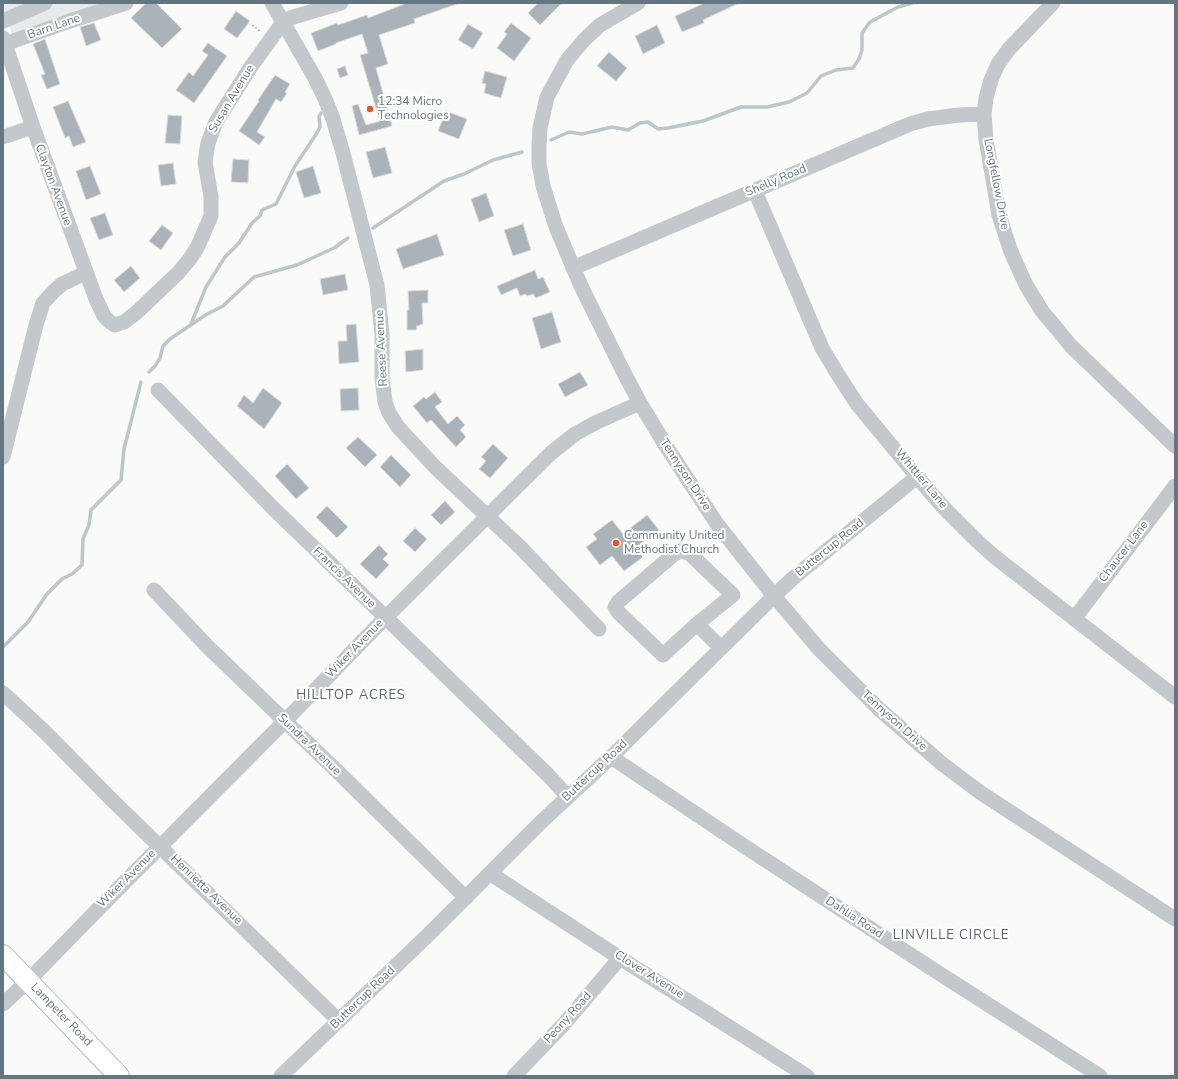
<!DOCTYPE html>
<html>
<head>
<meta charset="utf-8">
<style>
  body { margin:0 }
  #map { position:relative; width:1178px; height:1079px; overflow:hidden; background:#fafaf8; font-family:"Nunito Sans",sans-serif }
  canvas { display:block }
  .frame { position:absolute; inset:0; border:4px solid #657683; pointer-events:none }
</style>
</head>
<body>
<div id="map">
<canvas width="1178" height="1079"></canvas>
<div class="frame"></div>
</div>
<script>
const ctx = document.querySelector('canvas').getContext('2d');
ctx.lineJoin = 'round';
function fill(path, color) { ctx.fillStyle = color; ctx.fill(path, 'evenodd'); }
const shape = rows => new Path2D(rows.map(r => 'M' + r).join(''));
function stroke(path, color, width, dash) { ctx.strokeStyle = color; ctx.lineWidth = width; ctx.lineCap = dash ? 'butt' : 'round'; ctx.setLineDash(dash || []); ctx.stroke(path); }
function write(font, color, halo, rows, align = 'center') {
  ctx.font = font + ' "Nunito Sans",sans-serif'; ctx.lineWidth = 4; ctx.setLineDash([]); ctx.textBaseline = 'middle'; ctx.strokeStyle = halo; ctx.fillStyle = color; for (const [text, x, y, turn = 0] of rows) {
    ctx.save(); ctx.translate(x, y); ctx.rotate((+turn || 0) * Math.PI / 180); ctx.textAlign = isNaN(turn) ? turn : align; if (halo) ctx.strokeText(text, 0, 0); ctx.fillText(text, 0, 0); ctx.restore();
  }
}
fill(shape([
  [3,3,110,3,12,35]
]), '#e8e9e9');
stroke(shape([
  [551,140,569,132,582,134,612,127,628,130,640,123,648,122,658,129,668,128,703,121,741,107,767,107,789,102,807,93,821,76,836,70,853,68,859,59,862,50,862,33,870,22,898,7,912,3],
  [373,228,444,181,464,174,493,160,522,152],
  [191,324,206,287,225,257,239,243,252,223,260,216,262,210,276,204,295,166,317,133,320,127,319,117,321,113],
  [149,372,155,366,160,358,163,346,170,339,207,314,223,306,254,277,297,265,334,248,348,238],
  [3,647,28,622,47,594,62,579,72,574,82,565,83,539,89,525,91,510,121,480,124,449,141,382]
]), '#bbc7cb', 3.5);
const building = shape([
  [146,3,156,3,182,29,162,48,131,18,146,3],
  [407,3,457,3,457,4,414,19,415,23,379,35,388,64,376,68,392,126,359,135,352,106,358,104,366,125,380,121,360,55,368,53,362,34,336,43,336,44,318,51,311,33,337,23,338,25,367,15,368,18,407,3],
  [538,3,562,3,540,25,528,13,538,3],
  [705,3,739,3,703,20,704,23,682,32,675,16,705,3],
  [236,11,250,21,237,38,224,29,236,11],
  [94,23,101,40,86,46,80,27,94,23],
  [511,23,531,38,514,61,497,48,507,34,504,32,511,23],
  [468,24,483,33,473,49,458,40,468,24],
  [657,25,665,43,643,54,635,36,657,25],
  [45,39,60,84,47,89,41,75,45,74,33,44,45,39],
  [208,43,227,56,194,103,176,90,189,72,193,76,208,55,202,51,208,43],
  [609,52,627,68,616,81,597,66,609,52],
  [345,66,348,75,340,78,337,69,345,66],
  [485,71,507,77,501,98,484,93,486,84,482,83,485,71],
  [275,75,290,84,285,92,287,93,281,102,276,99,257,132,265,137,259,145,239,131,259,101,258,100,275,75],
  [68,101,86,142,73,147,69,136,65,138,53,107,68,101],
  [446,111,467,119,459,139,438,131,446,111],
  [168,115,182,116,180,144,165,143,168,115],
  [385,147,392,173,373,178,366,152,385,147],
  [233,159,249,160,248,183,231,182,233,159],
  [173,163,176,184,161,186,158,165,173,163],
  [90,166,101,194,86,200,76,171,90,166],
  [313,166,321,193,304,198,296,172,313,166],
  [486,193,494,216,479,222,471,199,486,193],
  [105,213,113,235,99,240,90,218,105,213],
  [523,224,531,250,513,256,504,230,523,224],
  [162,225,173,233,161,250,149,241,162,225],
  [437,234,444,255,403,269,396,249,437,234],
  [131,266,140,278,124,292,114,280,131,266],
  [535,270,538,279,543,277,550,292,536,298,533,294,527,296,525,294,520,296,517,288,501,295,497,286,535,270],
  [345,274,348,290,323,295,320,279,345,274],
  [428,290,428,303,422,303,423,324,417,326,416,330,407,330,407,310,409,310,408,291,428,290],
  [552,312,561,342,541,349,532,318,552,312],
  [356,324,359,362,339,364,338,341,347,341,346,325,356,324],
  [423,349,423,370,406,372,405,351,423,349],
  [580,372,588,385,565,397,558,384,580,372],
  [263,388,282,403,264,429,237,406,244,395,253,403,263,388],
  [358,388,359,410,341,411,340,389,358,388],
  [435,392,442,402,435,407,448,424,457,416,465,425,460,430,466,437,456,447,431,420,427,423,413,406,424,397,426,399,435,392],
  [358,437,377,455,365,467,346,448,358,437],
  [493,444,508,458,490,478,479,469,486,461,481,457,493,444],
  [391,455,411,475,400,487,380,467,391,455],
  [287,464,309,488,296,499,275,476,287,464],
  [445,501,455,512,441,525,431,515,445,501],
  [327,506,348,527,337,538,316,517,327,506],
  [647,515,659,530,635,548,643,557,624,571,612,556,600,565,586,547,597,539,593,534,612,520,623,534,647,515],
  [415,528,427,539,415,552,403,541,415,528],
  [379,545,388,554,383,559,389,565,376,579,360,564,379,545]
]);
fill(building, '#aab3b9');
stroke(building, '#dcdcda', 1);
const major = shape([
  [3,955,119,1076]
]);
stroke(major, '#b5babe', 22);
stroke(shape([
  [252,25,260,31]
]), '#bbbfc2', 2, [2, 2]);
stroke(shape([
  [272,3,315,78,326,101,333,119,343,153,377,285,382,334,382,377,385,402,389,413,398,427,435,467,519,546,599,629],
  [638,3,600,25,584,40,567,60,547,97,540,128,539,145,539,163,543,186,556,227,581,286,622,369,640,403,666,446,717,524,774,596,819,649,879,709,941,763,981,793,1175,919],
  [1053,3,1009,49,998,64,991,80,986,98,984,114,986,139,999,215,1011,252,1026,285,1042,311,1072,347,1175,446],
  [3,21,45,3],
  [3,38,33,127,96,299,104,316,110,322,115,325,124,322,136,313,178,273,189,260,197,248,211,216,211,197,205,162,208,143,216,122,250,68,283,22,290,18,341,3],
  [5,44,70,21,126,3],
  [3,137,33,127],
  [755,191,822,348,837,373,857,404,930,492,945,509,977,541,995,557,1175,697],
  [573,268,910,124,928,119,959,115,984,114],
  [158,390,273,508,549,776,568,797],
  [3,457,36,325,43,303,54,291,62,284,86,273],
  [154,590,207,646,339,773,466,898],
  [1074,619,1175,486],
  [697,624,663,655,618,612,615,607,618,602,673,555,680,551,689,553,733,595,697,624,721,648],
  [3,693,45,732,112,800,339,1021],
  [611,757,744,846,934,970,1100,1076],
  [491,874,620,958,807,1076],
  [3,1004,28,981,106,901,285,721,385,618,551,453,575,434,597,422,640,403],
  [281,1076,427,936,540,823,611,757,774,596,792,579,918,476],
  [514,1076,564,1024,620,958]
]), '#c3c8cc', 15);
stroke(major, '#fff', 20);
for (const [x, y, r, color] of [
  [370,109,4,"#e4572e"],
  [616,543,4,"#e4572e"]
]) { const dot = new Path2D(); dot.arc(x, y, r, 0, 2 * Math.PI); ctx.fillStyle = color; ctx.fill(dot); stroke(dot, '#fff', 1.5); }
write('12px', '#657683', '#fff', [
  ["Barn Lane",54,27,-19],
  ["Susan Avenue",232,99,-59],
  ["Shelly Road",776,181,-23],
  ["Longfellow Drive",996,184,79],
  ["Clayton Avenue",53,185,70],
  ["Reese Avenue",382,348,-93],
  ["Tennyson Drive",685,475,57],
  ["Whittier Lane",921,479,50],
  ["Buttercup Road",830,548,-39],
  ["Chaucer Lane",1124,552,-53],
  ["Francis Avenue",344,578,44],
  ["Wiker Avenue",355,649,-46],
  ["Tennyson Drive",894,721,42],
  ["Sundra Avenue",309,745,44],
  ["Buttercup Road",595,771,-43],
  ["Wiker Avenue",127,879,-45],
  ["Henrietta Avenue",206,890,44],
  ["Dahlia Road",854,918,33],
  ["Clover Avenue",649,975,32],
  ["Buttercup Road",363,998,-44],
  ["Lampeter Road",61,1015,46],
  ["Peony Road",568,1018,-48]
]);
write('12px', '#657683', '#fff', [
  ["12:34 Micro",378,102],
  ["Technologies",378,116],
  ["Community United",624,536],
  ["Methodist Church",624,550]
], 'left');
ctx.letterSpacing = '1px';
write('13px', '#57646e', '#fff', [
  ["HILLTOP ACRES",351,696],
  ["LINVILLE CIRCLE",951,936]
]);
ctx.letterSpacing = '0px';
</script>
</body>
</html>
